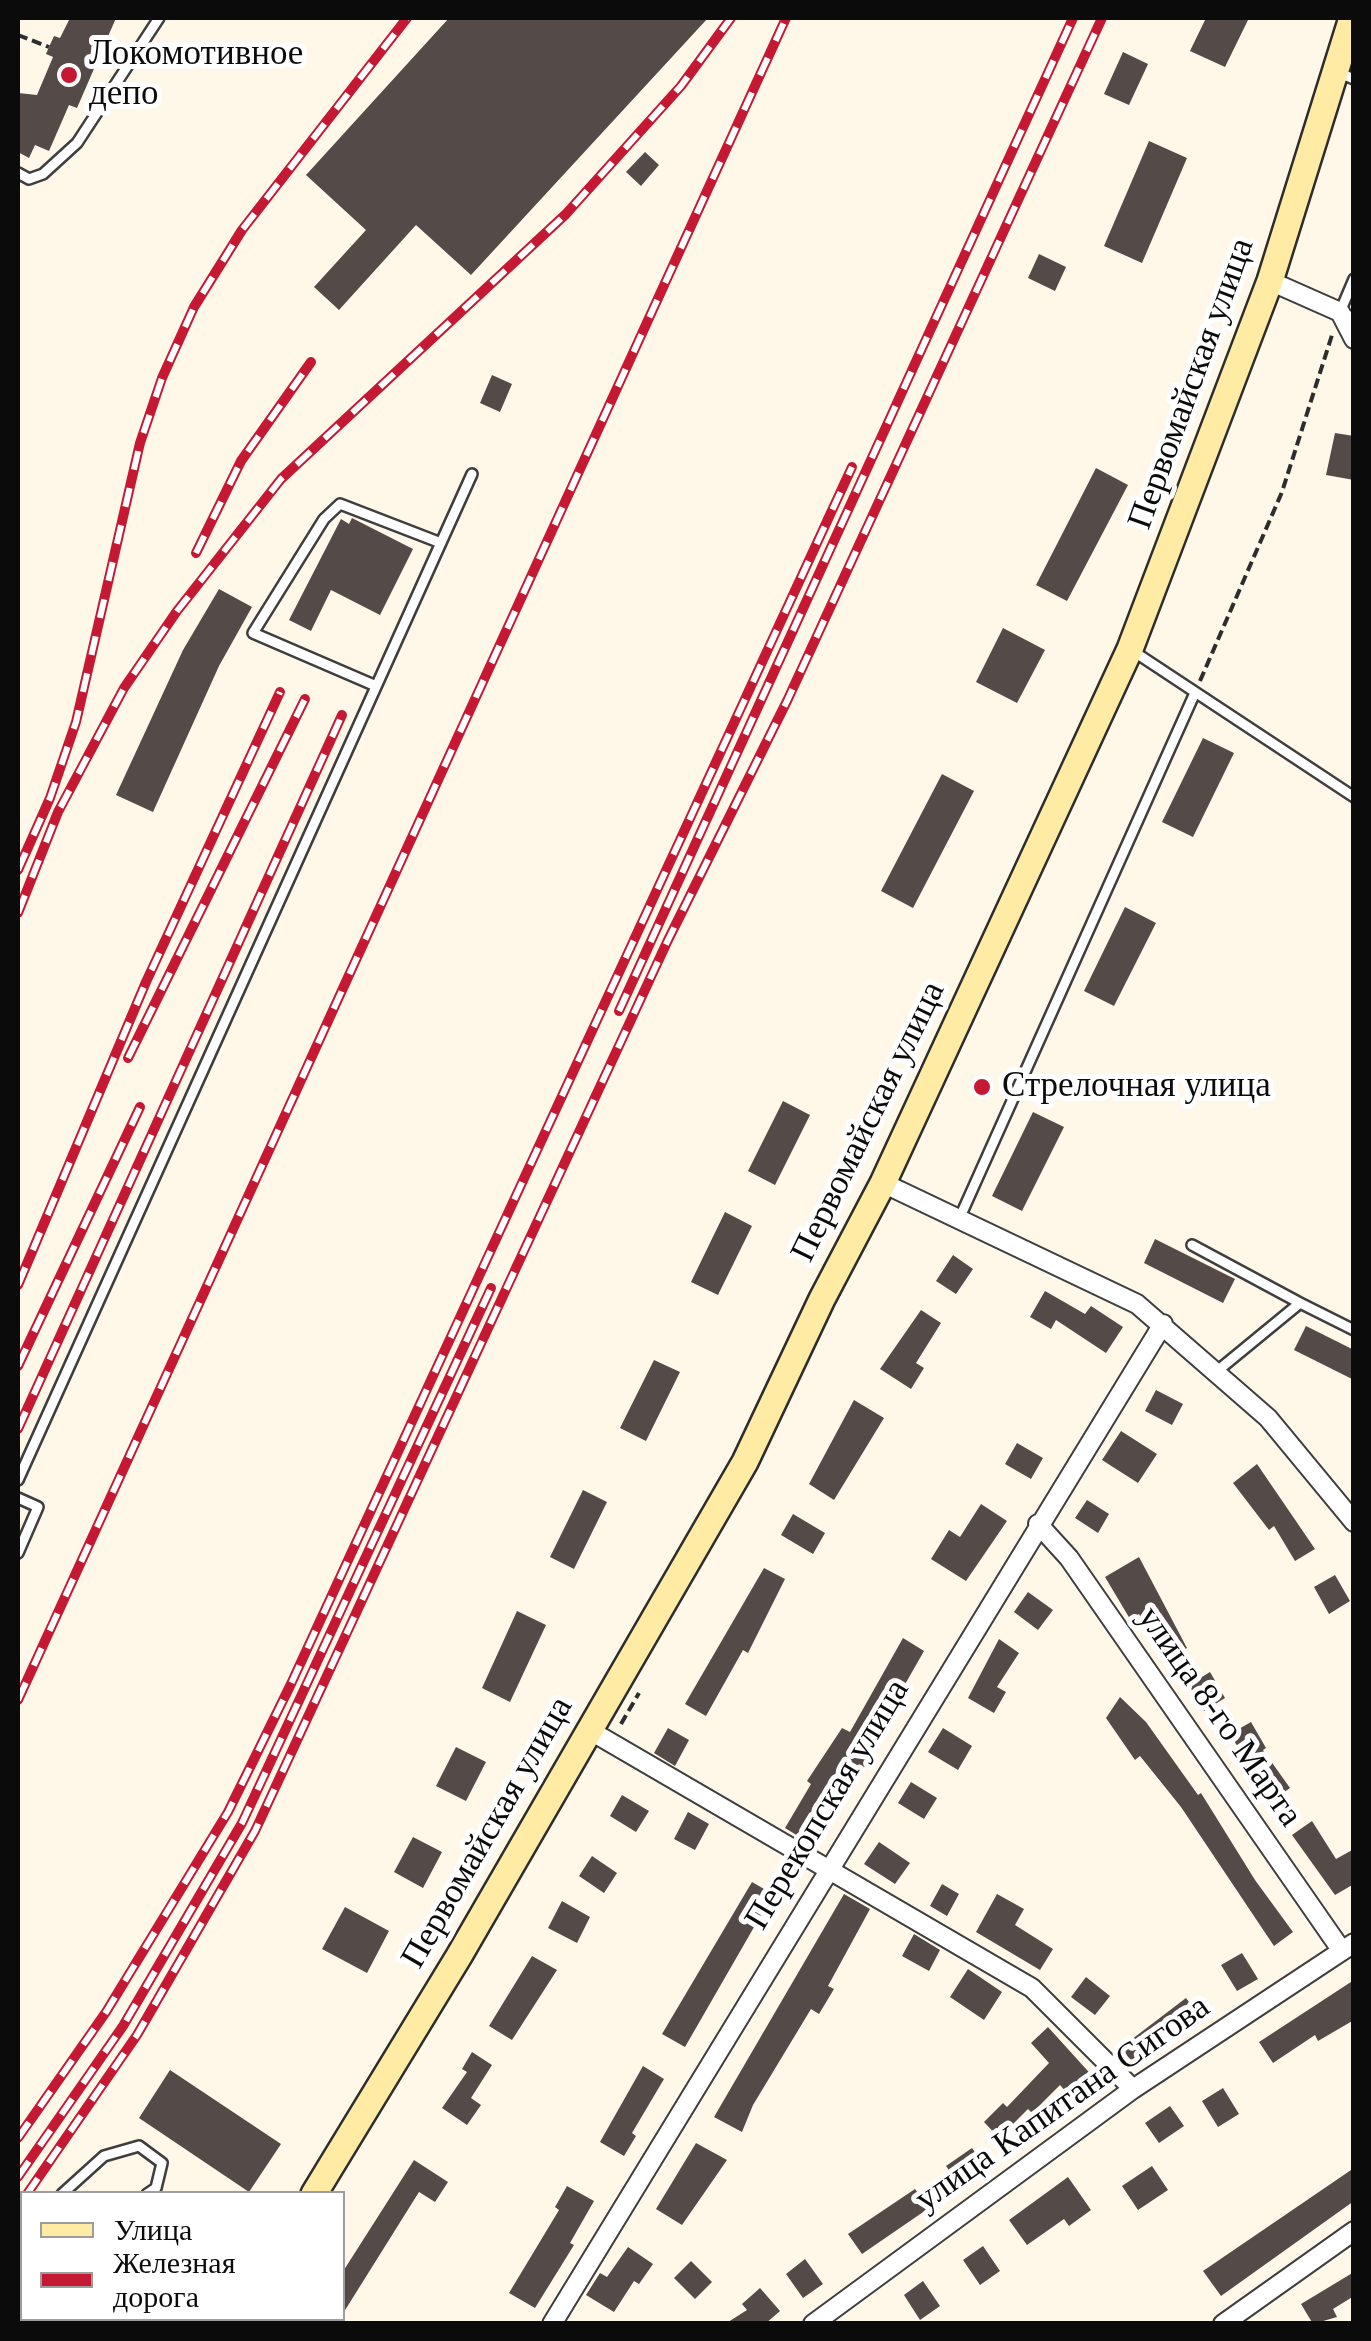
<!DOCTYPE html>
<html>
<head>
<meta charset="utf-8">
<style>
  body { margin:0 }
  #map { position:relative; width:1371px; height:2341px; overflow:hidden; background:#fff8e9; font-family:Georgia,serif }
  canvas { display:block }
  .frame { position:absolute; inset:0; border:20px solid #0b0b0b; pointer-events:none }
  .legend { position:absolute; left:20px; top:2191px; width:325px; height:130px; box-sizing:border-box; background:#fff; border:2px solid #9d9d9d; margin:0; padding:12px 18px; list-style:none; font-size:30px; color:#0b0b0b }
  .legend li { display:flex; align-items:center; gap:20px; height:50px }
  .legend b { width:50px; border:2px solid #9d9d9d }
</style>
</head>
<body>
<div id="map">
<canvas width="1371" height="2341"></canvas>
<div class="frame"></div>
<ul class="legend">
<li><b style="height:12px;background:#ffeba4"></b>Улица</li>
<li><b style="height:12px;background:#c51933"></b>Железная дорога</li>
</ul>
</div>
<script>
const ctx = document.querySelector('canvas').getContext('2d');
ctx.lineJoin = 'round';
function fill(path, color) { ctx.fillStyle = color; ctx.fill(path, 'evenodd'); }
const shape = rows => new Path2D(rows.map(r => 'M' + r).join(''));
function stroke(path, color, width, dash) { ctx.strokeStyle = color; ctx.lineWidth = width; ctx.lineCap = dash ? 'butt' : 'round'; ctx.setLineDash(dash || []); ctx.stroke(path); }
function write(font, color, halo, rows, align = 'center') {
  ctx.font = font + ' Georgia,serif'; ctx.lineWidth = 10; ctx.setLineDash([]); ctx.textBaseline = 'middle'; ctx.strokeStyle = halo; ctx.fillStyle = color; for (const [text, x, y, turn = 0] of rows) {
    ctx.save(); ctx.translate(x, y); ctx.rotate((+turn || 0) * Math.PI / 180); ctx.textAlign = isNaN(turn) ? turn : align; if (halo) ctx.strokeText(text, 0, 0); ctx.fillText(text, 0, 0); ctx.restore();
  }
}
fill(shape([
  [70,18,116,18,77,108,69,105,49,151,35,145,29,158,18,152,18,93,37,95,53,57,46,54,49,47,54,36,60,38],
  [449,18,708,18,471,275,416,225,339,310,314,287,366,230,306,175],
  [1206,18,1249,18,1225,67,1190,51],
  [1123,52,1148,64,1129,105,1104,94],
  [1149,141,1187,158,1142,263,1104,246],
  [645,152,659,165,641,186,626,172],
  [1039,254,1066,267,1055,291,1028,278],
  [492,375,512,384,500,412,480,403],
  [1335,433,1354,436,1354,480,1326,475],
  [1096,468,1128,485,1067,601,1036,585],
  [352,518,413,549,380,615,331,590,311,631,289,620,341,519,349,524],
  [219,589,252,607,219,666,153,812,116,795,183,650],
  [1003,628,1045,650,1017,703,976,682],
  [1203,738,1234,753,1193,837,1162,822],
  [942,774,974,791,913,908,881,891],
  [1125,907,1156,923,1114,1006,1084,991],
  [783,1101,810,1115,775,1185,748,1171],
  [1033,1112,1064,1127,1022,1211,992,1196],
  [725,1212,752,1226,718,1295,691,1282],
  [1155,1239,1235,1279,1223,1303,1144,1263],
  [953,1255,973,1269,956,1294,936,1281],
  [1045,1291,1085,1314,1091,1306,1123,1327,1106,1353,1056,1320,1051,1329,1030,1317],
  [921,1310,941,1323,916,1363,924,1368,911,1389,880,1369],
  [1306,1326,1354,1350,1354,1380,1294,1350],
  [654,1360,680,1372,646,1441,620,1428],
  [1156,1390,1183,1404,1172,1425,1145,1411],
  [854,1400,884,1418,834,1500,809,1484],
  [1121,1431,1157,1454,1138,1483,1102,1460],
  [1017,1443,1043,1458,1031,1479,1005,1464],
  [1257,1464,1315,1549,1295,1561,1274,1526,1269,1530,1233,1483],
  [583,1490,607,1502,574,1569,550,1557],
  [1087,1500,1109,1514,1098,1533,1075,1518],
  [981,1504,1007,1521,966,1581,931,1559,949,1530,960,1537],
  [793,1514,825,1533,813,1554,781,1535],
  [1139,1557,1187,1648,1166,1661,1139,1614,1130,1619,1105,1577],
  [764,1568,785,1579,748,1653,743,1650,706,1716,685,1704],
  [1335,1575,1350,1601,1329,1614,1314,1587],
  [1028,1592,1053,1610,1038,1630,1014,1612],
  [517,1611,546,1625,510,1702,482,1688],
  [903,1638,924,1651,871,1744,876,1747,859,1776,846,1768,814,1818,823,1823,811,1844,785,1828,811,1784,807,1781,842,1728,850,1732],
  [999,1639,1019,1653,997,1687,1006,1692,994,1713,968,1698],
  [1210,1672,1225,1698,1204,1711,1189,1685],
  [1120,1697,1146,1722,1198,1795,1201,1793,1255,1880,1293,1932,1274,1946,1181,1807,1140,1756,1135,1760,1106,1718],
  [1251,1722,1266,1748,1263,1750,1290,1788,1271,1802,1230,1734],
  [668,1728,689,1740,675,1766,654,1753],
  [943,1728,972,1746,958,1770,928,1752],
  [456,1747,486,1762,466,1801,436,1786],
  [911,1782,937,1798,924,1819,898,1803],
  [622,1795,649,1811,636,1832,610,1816],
  [688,1812,709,1824,695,1850,674,1839],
  [1312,1821,1336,1859,1354,1849,1354,1884,1335,1895,1292,1835],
  [413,1837,442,1852,423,1888,394,1872],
  [879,1842,910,1863,895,1884,864,1864],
  [592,1856,617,1873,604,1893,579,1876],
  [752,1882,778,1897,767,1918,761,1915,685,2047,662,2034],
  [942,1884,959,1894,947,1916,930,1906],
  [844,1894,870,1909,828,1986,834,1989,819,2014,811,2009,753,2105,742,2132,714,2117],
  [997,1894,1024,1909,1015,1925,1053,1949,1040,1970,976,1932],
  [562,1901,590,1917,577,1943,548,1928],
  [345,1907,389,1931,367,1973,322,1949],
  [914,1934,940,1950,929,1971,902,1956],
  [1242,1953,1258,1979,1237,1991,1221,1965],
  [532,1956,557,1970,512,2040,489,2026],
  [968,1969,1002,1992,984,2020,950,1997],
  [1086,1977,1110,1996,1095,2015,1071,1997],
  [1354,1980,1354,2020,1318,2041,1315,2035,1273,2063,1259,2042],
  [1186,1998,1200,2017,1136,2069,1119,2049],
  [1048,2027,1096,2080,1073,2100,1060,2085,1032,2113,1028,2109,999,2138,984,2122,1003,2103,1007,2107,1049,2063,1031,2043],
  [472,2052,492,2065,471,2098,481,2105,467,2125,442,2108,467,2072,462,2069],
  [643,2066,664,2079,632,2133,636,2136,624,2156,600,2142],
  [170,2070,281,2144,249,2192,139,2118],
  [1223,2088,1239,2114,1218,2127,1202,2101],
  [1170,2106,1184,2126,1159,2143,1145,2123],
  [696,2143,727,2160,682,2225,656,2209],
  [972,2148,986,2167,960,2186,946,2166],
  [414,2160,448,2182,435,2202,419,2192,342,2315,342,2273],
  [1152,2166,1168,2190,1138,2210,1122,2186],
  [1354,2168,1354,2201,1221,2296,1203,2271],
  [1068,2177,1091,2210,1069,2226,1064,2219,1027,2245,1009,2220],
  [567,2186,594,2201,570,2243,574,2245,535,2308,509,2293,559,2210,555,2207],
  [915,2189,929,2208,862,2254,848,2234],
  [983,2246,1000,2271,980,2285,963,2260],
  [628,2247,653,2264,639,2284,634,2281,614,2312,586,2295,600,2273,607,2277],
  [805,2259,823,2284,803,2298,786,2274],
  [691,2261,712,2282,695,2299,674,2278],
  [1354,2272,1354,2296,1333,2309,1337,2317,1313,2324,1301,2304],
  [923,2281,940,2306,920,2320,904,2295],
  [760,2288,780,2311,765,2324,725,2324,747,2310,742,2304]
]), '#544a47');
const lane = shape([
  [1337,72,1354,79],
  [18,173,29,179,43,174,77,143,159,18],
  [1354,279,1340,312,1354,318],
  [1133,651,1354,797],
  [376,686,253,633,324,519,340,504,441,543],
  [960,1217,1194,695],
  [1192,1245,1300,1303],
  [1216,1372,1300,1303,1354,1330],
  [18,1480,472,474],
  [18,1498,38,1507,18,1553],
  [62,2194,104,2156,139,2146,162,2163,156,2188,147,2194],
  [18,2252,22,2244]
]);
const street = shape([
  [1270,281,1340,312,1354,339],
  [883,1183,1137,1304,1268,1418,1354,1522],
  [1038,1524,1069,1558,1342,1951],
  [589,1730,1032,1988,1133,2089],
  [552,2324,1163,1324],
  [813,2324,1133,2089,1354,1943],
  [1223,2324,1354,2231]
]);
const secondary = shape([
  [314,2194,459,1956,745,1462,822,1299,883,1183,1130,649,1270,281,1352,18],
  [235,2324,238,2318]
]);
stroke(lane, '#3e3e3e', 14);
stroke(street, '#3e3e3e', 22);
stroke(secondary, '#2d2d2d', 30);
stroke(shape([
  [18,35,49,47],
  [1200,681,1282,492,1332,335],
  [621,1724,639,1693]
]), '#2d2d2d', 4, [10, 5]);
stroke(lane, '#fff', 9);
stroke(street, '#fff', 18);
stroke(secondary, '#ffeba4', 25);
const rail = shape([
  [196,553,241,461,311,362],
  [18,870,50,798,76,722,140,443,162,378,194,307,242,230,407,18],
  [18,913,58,812,124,688,177,611,281,479,566,214,681,86,731,18],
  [619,1011,1073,18],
  [128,1058,305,699],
  [18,1285,146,982,280,692],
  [18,1366,140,1107],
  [18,1429,342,715],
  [18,1700,786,18],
  [18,2138,106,2012,228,1812,290,1686,852,467],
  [18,2177,123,2026,242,1823,491,1288],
  [27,2194,137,2035,255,1831,668,940,787,701,1102,18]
]);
stroke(rail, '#c51933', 10);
stroke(rail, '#fff', 6, [19]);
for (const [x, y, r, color] of [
  [69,75,10,"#c51933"],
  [982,1087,10,"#c51933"]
]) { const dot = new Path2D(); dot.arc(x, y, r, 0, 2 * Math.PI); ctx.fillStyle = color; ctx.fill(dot); stroke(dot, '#fff', 4); }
write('35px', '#0b0b0b', '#fff', [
  ["Локомотивное",89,55],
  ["депо",89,95],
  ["Стрелочная улица",1002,1087]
], 'left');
write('35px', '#0b0b0b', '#fff', [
  ["Первомайская улица",1192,384,-70],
  ["Первомайская улица",869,1122,-64],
  ["улица 8-го Марта",1219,1717,55],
  ["Перекопская улица",828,1805,-59],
  ["Первомайская улица",488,1833,-60],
  ["улица Капитана Сигова",1063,2104,-35]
]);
</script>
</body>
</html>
